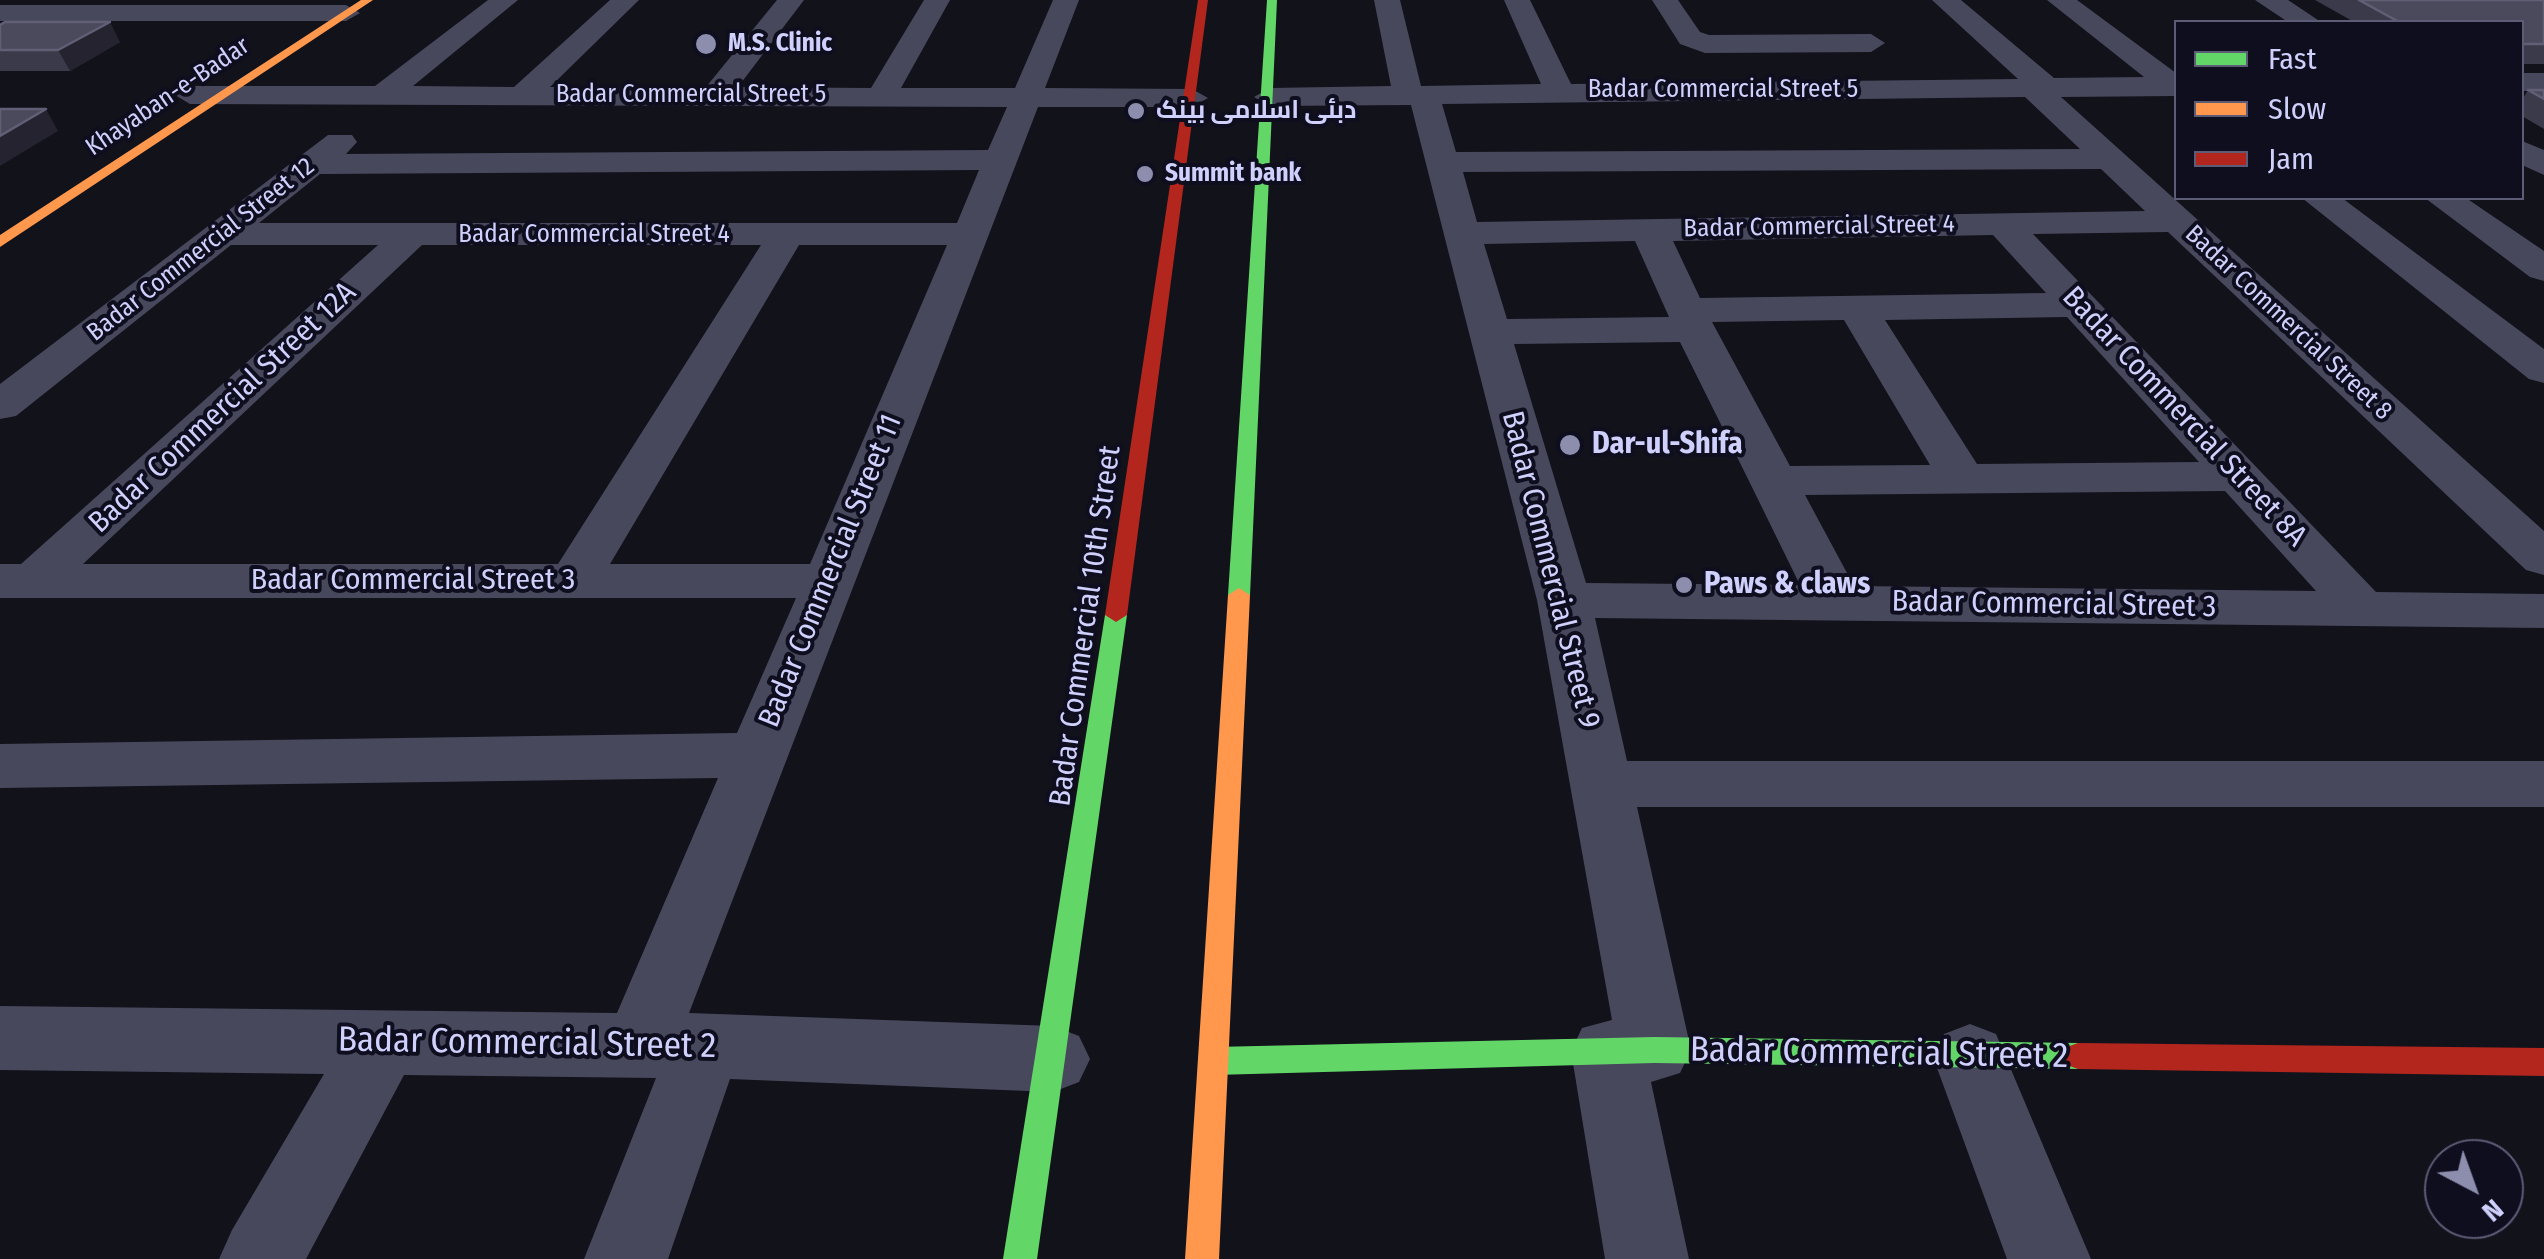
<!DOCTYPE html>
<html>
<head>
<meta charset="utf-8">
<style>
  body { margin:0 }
  #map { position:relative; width:2544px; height:1259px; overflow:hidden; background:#12121b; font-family:"Fira Sans Condensed",sans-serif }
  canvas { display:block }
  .legend { position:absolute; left:2174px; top:20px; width:350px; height:180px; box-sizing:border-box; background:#0f0e1f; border:2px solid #5c5c77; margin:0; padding:12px 18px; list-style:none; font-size:30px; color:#cfd0fc }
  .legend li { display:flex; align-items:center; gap:20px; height:50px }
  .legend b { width:50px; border:2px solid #5c5c77 }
  .north { position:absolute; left:2424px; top:1139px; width:100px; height:100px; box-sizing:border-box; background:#0f0e1f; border:2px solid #5c5c77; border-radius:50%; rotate:139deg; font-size:28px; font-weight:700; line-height:40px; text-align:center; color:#cfd0fc }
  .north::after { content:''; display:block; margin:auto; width:35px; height:45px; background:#8d8ead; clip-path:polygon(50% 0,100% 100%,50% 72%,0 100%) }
</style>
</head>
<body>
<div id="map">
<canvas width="2544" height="1259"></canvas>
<ul class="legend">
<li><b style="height:12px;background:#63d668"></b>Fast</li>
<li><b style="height:12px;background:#ff974d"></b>Slow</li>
<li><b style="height:12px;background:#b3261e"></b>Jam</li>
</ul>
<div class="north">N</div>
</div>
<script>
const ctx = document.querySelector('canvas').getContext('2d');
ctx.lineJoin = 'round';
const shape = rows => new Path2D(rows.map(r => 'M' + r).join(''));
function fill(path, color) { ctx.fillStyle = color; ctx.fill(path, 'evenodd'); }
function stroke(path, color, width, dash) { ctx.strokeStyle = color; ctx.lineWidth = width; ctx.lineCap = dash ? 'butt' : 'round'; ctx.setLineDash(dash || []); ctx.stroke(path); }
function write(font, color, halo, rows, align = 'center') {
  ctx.font = font + ' "Fira Sans Condensed",Cairo,sans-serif'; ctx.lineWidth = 8; ctx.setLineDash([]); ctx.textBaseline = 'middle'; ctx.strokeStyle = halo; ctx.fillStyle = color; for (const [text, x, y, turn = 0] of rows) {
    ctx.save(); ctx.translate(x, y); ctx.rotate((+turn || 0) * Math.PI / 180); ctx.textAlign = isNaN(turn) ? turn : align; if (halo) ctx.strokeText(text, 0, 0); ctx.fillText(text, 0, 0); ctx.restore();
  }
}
fill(shape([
  [488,0,518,0,413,86,514,87,610,0,639,0,550,87,706,87,777,0,804,0,738,87,871,88,924,0,950,0,901,88,1015,88,1053,0,1079,0,1045,88,1192,89,1208,98,1192,107,1038,107,689,1013,1053,1026,1079,1036,1090,1059,1079,1082,1053,1092,730,1079,668,1259,584,1259,656,1078,404,1075,306,1259,219,1259,232,1230,324,1074,0,1070,0,1006,617,1013,718,778,0,788,0,744,737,733,796,598,0,598,0,564,21,564,378,245,231,245,16,416,0,419,0,384,328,135,352,135,357,142,346,154,988,150,1007,107,190,104,175,95,190,86,375,86,488,0],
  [979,170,957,223,259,223,320,174,979,170],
  [422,245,761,245,558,564,83,564,422,245],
  [799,245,947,245,810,564,610,564,799,245],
  [1374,0,1400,0,1421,86,1541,84,1504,0,1530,0,1571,84,2018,79,1932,0,1961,0,2054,78,2144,77,2047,0,2077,0,2176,73,2176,96,2061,97,2544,531,2544,575,2526,570,2168,232,2033,234,2376,592,2544,594,2544,628,1595,618,1627,761,2544,761,2544,807,1637,807,1691,1050,1680,1073,1651,1082,1689,1259,1605,1259,1571,1051,1582,1028,1612,1020,1537,600,1411,105,1270,106,1254,97,1270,88,1391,86,1374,0],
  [2025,97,2080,149,1456,152,1442,104,2025,97],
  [2101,169,2145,211,1477,222,1463,172,2101,169],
  [1993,235,2046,293,1700,298,1673,241,1993,235],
  [1635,241,1669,317,1507,319,1484,244,1635,241],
  [2067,317,2199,462,1977,464,1885,320,2067,317],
  [1844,320,1930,465,1790,466,1712,322,1844,320],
  [1680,342,1749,481,1800,585,1586,583,1514,344,1680,342],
  [2225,491,2316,591,1854,586,1805,495,2225,491],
  [1652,0,1678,0,1700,32,1709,35,1871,34,1885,43,1871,52,1705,53,1680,44,1652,0],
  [2255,0,2288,0,2321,22,2288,22,2255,0],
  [0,5,346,5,360,13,346,21,0,21,0,5],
  [2522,73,2544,73,2544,91,2522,91,2522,73],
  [2522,141,2544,150,2544,175,2522,165,2522,141],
  [2302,198,2342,198,2544,349,2544,383,2529,379,2302,198],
  [2425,198,2466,198,2544,251,2544,281,2530,277,2425,198],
  [1970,1024,1996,1034,2091,1259,2007,1259,1933,1057,1944,1034,1970,1024]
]), '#47485c');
fill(shape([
  [1267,0,1277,0,1250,595,1239,602,1228,595,1267,0],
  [1116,608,1127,615,1037,1259,1003,1259,1105,615,1116,608],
  [1654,1037,2078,1043,2089,1047,2093,1056,2089,1065,2078,1069,1654,1063,1214,1075,1203,1071,1199,1061,1203,1051,1214,1047,1654,1037]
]), '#63d668');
fill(shape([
  [361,0,373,0,0,247,0,235,361,0],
  [1239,588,1250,595,1219,1259,1185,1259,1228,595,1239,588]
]), '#ff974d');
fill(shape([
  [1198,0,1208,0,1127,615,1116,622,1105,615,1198,0],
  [2078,1043,2544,1048,2544,1076,2078,1069,2067,1065,2063,1056,2067,1047,2078,1043]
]), '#b3261e');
fill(shape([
  [2315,0,2544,0,2544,64,2522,64,2522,22,2354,22],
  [0,25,120,42,70,71,0,71],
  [2528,90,2544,90,2544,129,2522,116,2522,100]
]), '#3b3a4a');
fill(shape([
  [110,22,120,42,70,71,58,50],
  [46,109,58,131,0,166,0,136]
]), '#24232f');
const building = shape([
  [2359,0,2544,0,2544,44,2522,44,2522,22,2399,22,2359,0],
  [5,22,110,22,58,50,0,50,0,25,5,22],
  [2528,90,2544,90,2544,99,2528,90],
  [0,109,46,109,0,136,0,109]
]);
fill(building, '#4b4a5d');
stroke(building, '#605f76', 2.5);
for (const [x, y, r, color] of [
  [706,44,12,"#8d8ead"],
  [1136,111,10,"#8d8ead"],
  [1145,174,10,"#8d8ead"],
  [1570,445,12,"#8d8ead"],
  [1684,585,10,"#8d8ead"]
]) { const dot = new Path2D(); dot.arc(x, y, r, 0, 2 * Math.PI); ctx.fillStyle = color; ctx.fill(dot); stroke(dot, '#0f0e1f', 4); }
write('bold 25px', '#cfd0fc', '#0f0e1f', [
  ["M.S. Clinic",728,44],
  ["دبئی اسلامی بینک",1156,111],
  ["Summit bank",1165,174]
], 'left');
write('25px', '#cfd0fc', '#0f0e1f', [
  ["Badar Commercial Street 5",1723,90],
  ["Badar Commercial Street 5",691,95],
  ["Khayaban-e-Badar",168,97,-34],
  ["Badar Commercial Street 4",1819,227,-1],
  ["Badar Commercial Street 4",594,235],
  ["Badar Commercial Street 12",201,250,-38],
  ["Badar Commercial Street 8",2288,323,43]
]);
write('30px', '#cfd0fc', '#0f0e1f', [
  ["Badar Commercial Street 12A",223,408,-43],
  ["Badar Commercial Street 8A",2184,417,47],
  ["Badar Commercial Street 9",1550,570,76],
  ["Badar Commercial Street 11",831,571,-68],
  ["Badar Commercial Street 3",413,581],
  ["Badar Commercial Street 3",2054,605,1],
  ["Badar Commercial 10th Street",1086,626,-82]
]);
write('bold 30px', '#cfd0fc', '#0f0e1f', [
  ["Dar-ul-Shifa",1592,445],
  ["Paws & claws",1704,585]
], 'left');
write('35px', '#cfd0fc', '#0f0e1f', [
  ["Badar Commercial Street 2",527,1044,1],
  ["Badar Commercial Street 2",1879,1054,1]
]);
</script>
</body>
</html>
